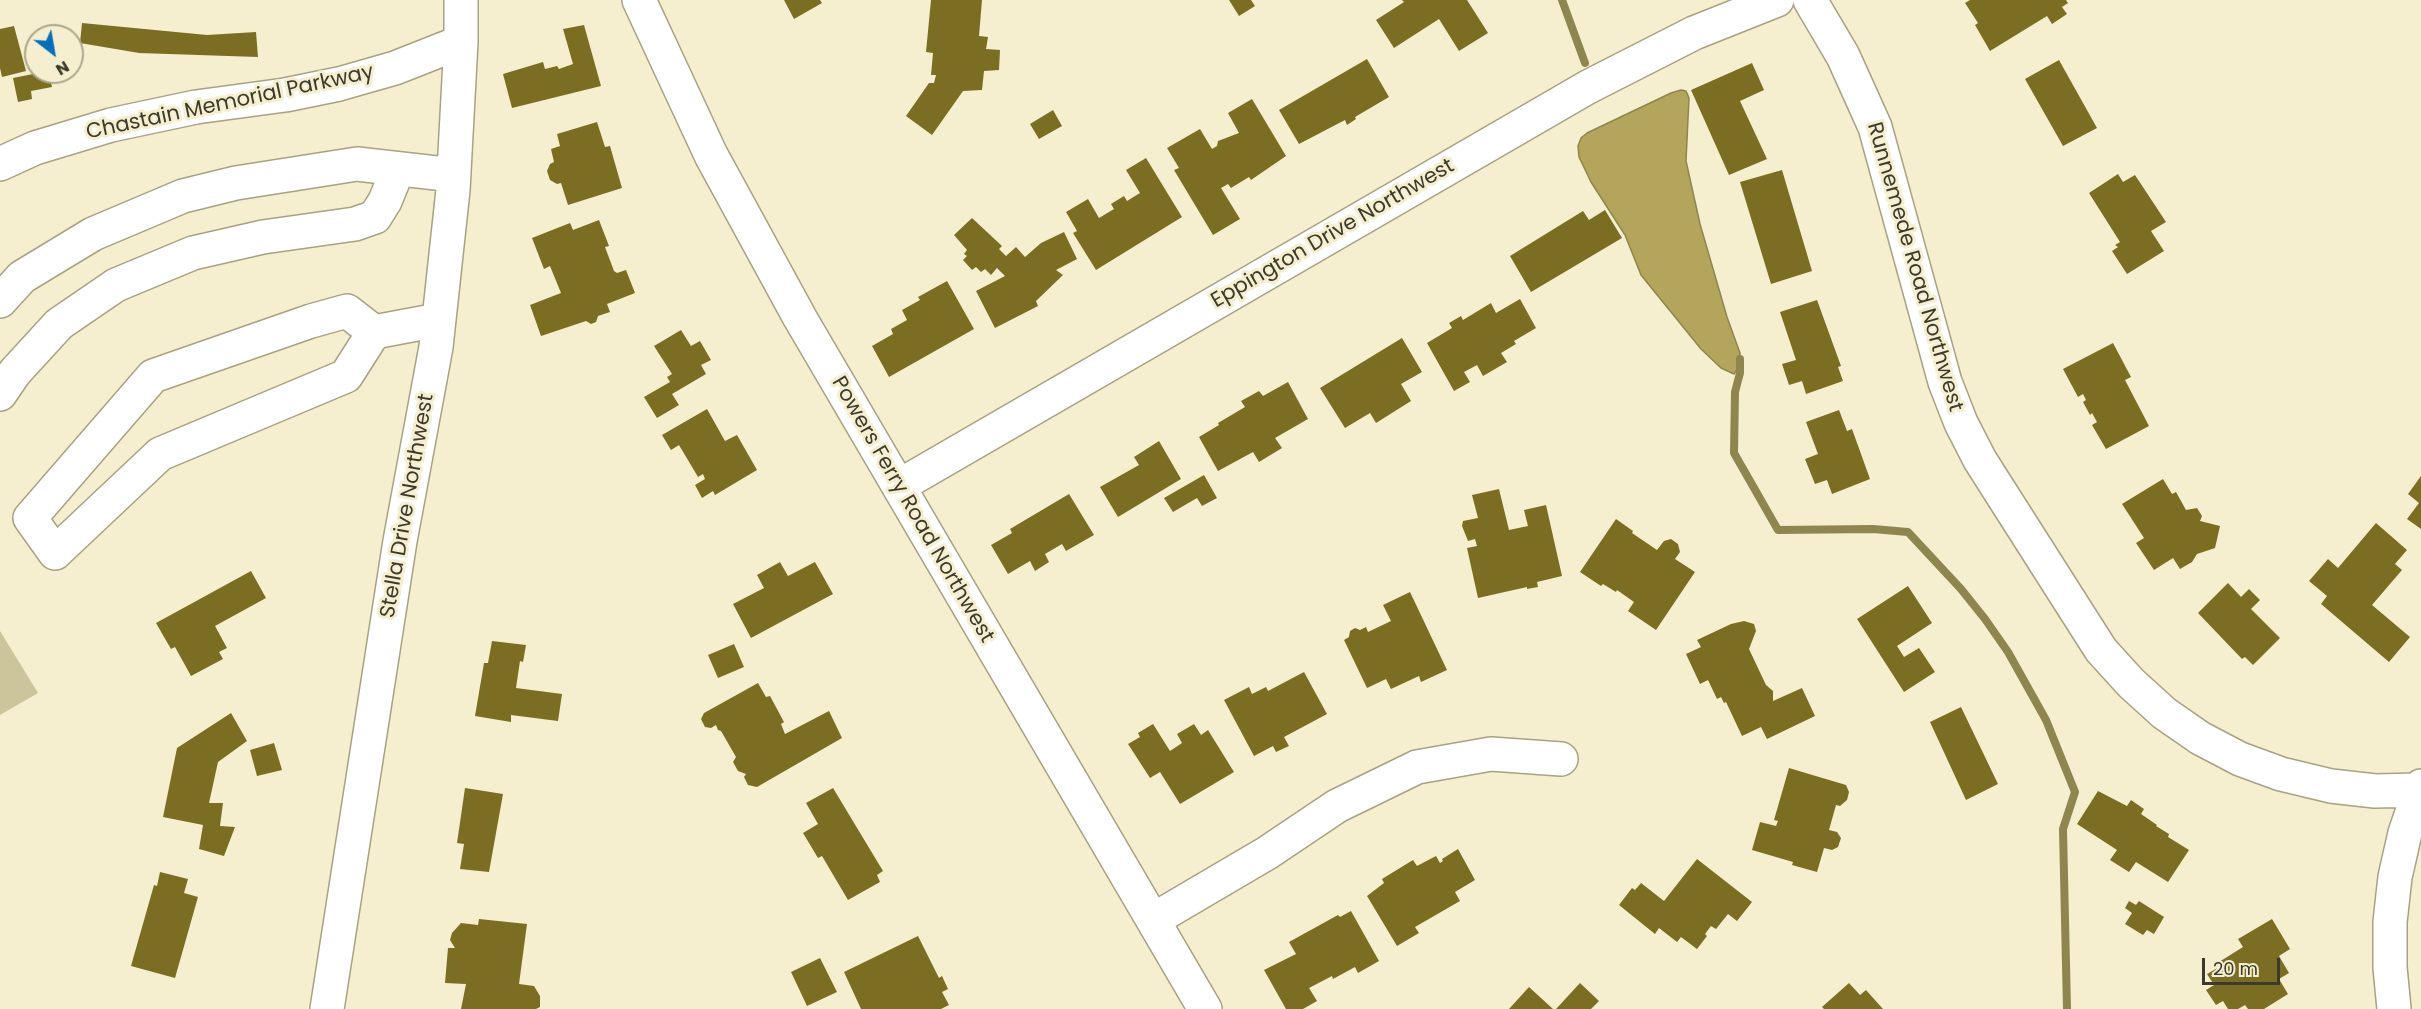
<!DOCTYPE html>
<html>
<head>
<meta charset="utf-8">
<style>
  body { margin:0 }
  #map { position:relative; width:2421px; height:1009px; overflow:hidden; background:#f5efcf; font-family:Poppins,sans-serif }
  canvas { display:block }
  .north { position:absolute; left:24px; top:24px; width:60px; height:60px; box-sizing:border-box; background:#f5efcf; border:2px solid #aba78e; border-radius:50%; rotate:149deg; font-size:16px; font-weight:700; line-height:24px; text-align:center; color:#3c3a2d }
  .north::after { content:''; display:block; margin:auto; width:21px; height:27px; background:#066eba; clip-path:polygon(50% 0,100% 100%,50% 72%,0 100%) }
  .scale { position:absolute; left:2202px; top:958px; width:78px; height:27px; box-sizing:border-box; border:3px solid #3c3a2d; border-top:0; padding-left:8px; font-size:18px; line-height:21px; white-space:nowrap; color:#3c3a2d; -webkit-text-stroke:4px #f5efcf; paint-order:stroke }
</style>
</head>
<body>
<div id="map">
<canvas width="2421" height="1009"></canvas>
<div class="north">N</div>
<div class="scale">20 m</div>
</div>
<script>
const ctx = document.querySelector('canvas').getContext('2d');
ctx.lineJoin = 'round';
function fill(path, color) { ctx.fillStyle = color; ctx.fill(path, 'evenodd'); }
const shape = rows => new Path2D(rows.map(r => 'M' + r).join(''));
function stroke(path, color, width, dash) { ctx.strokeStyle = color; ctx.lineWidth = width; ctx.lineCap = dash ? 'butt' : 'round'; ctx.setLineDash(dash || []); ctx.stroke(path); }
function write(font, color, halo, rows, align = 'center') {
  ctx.font = font + ' Poppins,sans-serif'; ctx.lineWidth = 6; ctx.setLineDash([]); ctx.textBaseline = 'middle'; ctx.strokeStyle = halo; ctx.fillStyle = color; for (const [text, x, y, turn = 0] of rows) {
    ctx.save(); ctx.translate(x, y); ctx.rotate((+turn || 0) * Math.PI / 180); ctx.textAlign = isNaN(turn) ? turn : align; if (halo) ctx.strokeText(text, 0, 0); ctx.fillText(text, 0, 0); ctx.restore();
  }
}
fill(shape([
  [0,631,38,693,0,715]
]), '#ccc49a');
const water = shape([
  [1681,90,1686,91,1689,98,1686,161,1700,224,1727,317,1740,353,1740,366,1734,374,1721,368,1701,349,1641,275,1625,235,1591,182,1579,157,1578,146,1581,138,1587,133,1671,93,1681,90]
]);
fill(water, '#b3a55c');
stroke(water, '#8f854e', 1.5);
stroke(shape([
  [1562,0,1585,63],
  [1740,359,1740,373,1735,392,1734,453,1778,530,1873,529,1908,532,1961,589,1985,619,2008,652,2046,720,2075,792,2063,829,2067,1009]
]), '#8f854e', 8);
fill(shape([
  [784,0,820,0,822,3,794,19],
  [931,0,982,0,979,36,988,37,986,49,1000,50,999,70,984,71,982,90,963,91,932,135,906,116,929,83,934,83,936,75,931,75,933,53,926,52],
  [1229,0,1251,0,1255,6,1239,16],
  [1402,0,1467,0,1488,33,1459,51,1439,19,1394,48,1376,20,1404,2],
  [1970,0,2066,0,2068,3,2062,7,2067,14,2052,24,2047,16,1990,51,1975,25,1978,23,1965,3],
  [82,23,207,35,256,32,258,57,139,53,80,43],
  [584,25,601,86,512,108,503,74,543,62,545,69,557,66,559,69,573,64,563,29],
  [14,26,26,71,2,77,0,68,0,29],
  [1367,59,1389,97,1355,117,1356,119,1347,125,1345,120,1299,144,1279,110],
  [2059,60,2097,128,2063,146,2025,79],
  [1752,63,1764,90,1740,101,1767,159,1729,175,1691,90],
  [43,72,60,72,62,81,51,83,52,87,31,91,32,99,18,102,13,78],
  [1252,99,1286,156,1251,180,1249,177,1231,188,1228,184,1221,188,1240,219,1213,235,1174,170,1179,168,1167,148,1200,129,1212,149,1217,146,1218,141,1239,133,1228,113],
  [1053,110,1062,126,1039,139,1030,124],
  [597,122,605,147,610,146,622,188,568,205,561,183,557,184,550,180,547,171,550,164,554,162,551,149,560,146,557,134],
  [1146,158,1182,217,1096,270,1073,233,1077,231,1066,212,1088,199,1099,218,1114,209,1111,204,1124,196,1127,201,1140,193,1126,170],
  [1782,170,1812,271,1771,284,1740,182],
  [2118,174,2123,182,2135,175,2166,222,2151,231,2164,251,2127,274,2112,251,2118,247,2115,245,2120,242,2089,193],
  [1605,210,1622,238,1531,292,1510,256,1583,211,1589,220],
  [972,218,1002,246,999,249,1006,256,1016,247,1025,257,1041,243,1064,232,1077,259,1056,270,1063,275,1036,301,1038,306,995,328,976,291,1005,276,997,268,991,275,985,269,981,272,976,267,972,270,963,260,967,256,964,254,967,250,954,235],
  [599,220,609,246,605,247,614,271,617,273,626,270,635,293,607,304,610,312,598,316,596,322,591,324,586,321,541,336,530,305,561,293,550,266,544,269,532,238,570,223,573,230],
  [947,281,974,329,889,377,872,346,893,334,891,329,907,320,902,310,920,300,918,297],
  [1520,299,1536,328,1514,341,1516,344,1501,353,1507,362,1483,376,1477,365,1464,372,1470,382,1454,391,1427,343,1452,328,1449,323,1461,316,1463,320,1491,303,1496,313],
  [1817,300,1841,366,1838,367,1843,381,1806,394,1802,381,1789,385,1782,364,1796,360,1780,312],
  [681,330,691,346,700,341,711,360,701,365,706,374,672,394,679,405,657,418,644,397,670,382,667,377,672,374,654,346],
  [1402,338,1422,372,1401,384,1411,401,1376,423,1370,413,1345,428,1320,388],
  [2113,343,2131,377,2125,380,2149,426,2106,449,2092,425,2097,422,2092,413,2090,415,2083,402,2086,400,2083,394,2078,397,2063,369],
  [1288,382,1308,419,1275,438,1282,448,1259,462,1253,452,1218,471,1199,437,1219,425,1218,423,1245,407,1241,401,1259,391,1263,396],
  [707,409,725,441,737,435,757,470,715,495,713,491,702,498,695,485,705,479,703,474,698,477,679,445,671,450,662,435],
  [1839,410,1847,431,1852,429,1870,479,1832,494,1827,480,1815,484,1805,459,1818,454,1806,422],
  [1159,441,1181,479,1118,517,1100,487,1139,465,1134,457],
  [1204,475,1217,498,1202,506,1197,498,1173,512,1164,498],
  [2421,476,2421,529,2407,519,2419,503,2408,494],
  [2163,479,2172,494,2176,492,2186,510,2197,508,2202,516,2200,521,2220,526,2215,548,2197,554,2192,562,2180,569,2173,558,2154,570,2136,543,2144,538,2122,504],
  [1499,489,1509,530,1528,526,1524,510,1546,505,1562,576,1537,582,1538,587,1527,589,1527,587,1478,598,1467,548,1477,546,1475,539,1468,541,1462,526,1463,521,1478,518,1472,495],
  [1069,494,1094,535,1066,551,1062,544,1045,554,1049,562,1035,571,1030,561,1008,574,991,545,1012,533,1010,529],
  [1616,519,1633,531,1632,533,1657,550,1664,541,1671,539,1678,544,1680,552,1675,559,1695,572,1656,630,1628,611,1634,602,1617,590,1616,592,1603,584,1601,586,1580,572],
  [2376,523,2407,550,2395,564,2402,570,2372,605,2410,637,2389,662,2321,604,2327,596,2309,581,2328,559,2338,568],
  [780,562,788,576,815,562,833,594,751,638,733,604,764,588,757,575],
  [251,571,266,598,215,626,227,648,219,652,223,659,191,676,175,647,171,649,156,623],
  [2228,583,2241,597,2249,589,2260,600,2251,609,2280,638,2253,665,2245,657,2242,659,2198,613],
  [1908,586,1932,623,1897,646,1904,657,1919,648,1935,672,1904,692,1857,619],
  [1410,592,1447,670,1421,682,1419,676,1391,689,1386,679,1367,688,1344,640,1349,637,1350,631,1355,628,1360,630,1366,627,1368,632,1391,621,1383,605],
  [1744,621,1754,624,1756,631,1749,649,1766,685,1773,691,1773,701,1802,688,1815,716,1767,739,1761,727,1742,736,1726,702,1724,703,1721,697,1717,699,1708,680,1700,684,1686,654,1701,647,1697,640,1731,624],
  [492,641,526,645,523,662,520,661,516,688,562,694,558,721,511,715,511,722,475,716,484,663,488,663],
  [734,644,744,667,718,678,708,655],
  [1304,672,1327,714,1284,737,1289,746,1276,752,1273,746,1254,756,1224,700,1249,687,1252,694,1266,687,1268,691],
  [758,683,766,697,770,696,784,722,781,724,785,734,829,711,842,738,757,787,748,785,744,777,746,774,738,771,733,762,736,757,721,731,718,730,716,725,711,728,705,727,701,719,704,713],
  [1961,707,1998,784,1966,800,1930,722],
  [231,713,247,741,218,762,209,803,223,803,220,826,235,827,224,856,199,849,203,825,163,817,177,748],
  [1153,724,1170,751,1182,743,1177,734,1194,724,1201,735,1208,730,1234,772,1180,804,1160,772,1150,778,1128,744,1140,737,1138,733],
  [274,743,282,770,257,776,250,750],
  [1789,768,1846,785,1849,792,1847,800,1840,806,1836,805,1829,830,1837,832,1841,838,1838,847,1832,850,1824,848,1817,872,1792,865,1793,862,1752,850,1760,822,1776,826,1778,821,1774,820],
  [465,788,503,794,489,872,460,869,464,844,457,843],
  [833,788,883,871,877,875,880,882,848,900,822,856,818,858,803,833,818,824,806,803],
  [2098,791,2127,806,2131,800,2144,809,2141,814,2157,825,2156,826,2169,834,2168,837,2189,850,2168,882,2136,862,2129,872,2110,860,2117,850,2077,824],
  [1458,849,1475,880,1455,892,1460,901,1415,927,1419,933,1397,946,1367,896,1384,883,1382,879,1413,860,1417,866,1436,856,1440,863,1443,861,1442,859],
  [1697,859,1752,902,1737,921,1728,914,1716,929,1711,926,1705,934,1707,936,1697,949,1681,937,1677,942,1659,928,1655,934,1619,905,1632,888,1635,890,1641,883,1664,901],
  [160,872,188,879,184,893,198,897,175,978,131,966,154,885,157,886],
  [2129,901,2136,905,2139,901,2164,917,2154,934,2147,930,2143,935,2125,924,2132,913,2125,908],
  [1351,911,1379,961,1358,973,1355,967,1333,979,1332,976,1309,988,1317,1001,1303,1009,1286,1009,1264,970,1296,954,1289,942,1338,915,1340,917],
  [479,919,527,924,519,984,534,986,540,996,540,1007,536,1009,461,1009,466,984,445,983,448,948,455,948,450,940,452,933,461,923,478,925],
  [2272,919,2290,949,2279,956,2289,973,2279,979,2288,994,2264,1009,2248,1009,2245,1005,2238,1009,2228,1009,2223,1001,2216,1005,2206,990,2214,985,2207,974,2221,966,2219,962,2243,947,2238,939],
  [918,936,939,978,942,976,948,989,942,992,949,1005,941,1009,861,1009,844,972],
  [820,958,837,992,807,1006,791,972],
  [1580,983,1599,1001,1591,1009,1556,1009],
  [1849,983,1860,995,1866,990,1883,1009,1824,1009,1822,1007],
  [1529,987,1553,1009,1509,1009]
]), '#7b6e22');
const minor = shape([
  [639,0,711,155,800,318,1205,1009],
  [1810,0,1843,56,1875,127,1945,382,1961,423,1980,460,2101,650,2131,683,2164,713,2200,738,2240,759,2281,774,2331,786,2375,791,2419,790],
  [0,164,35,148,111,125,196,107,285,95,339,84,395,68,461,42],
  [0,301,22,277,93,234,183,196,236,183,357,164,454,175],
  [374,332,347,311,311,321,153,376,30,518,55,553,160,454,346,376,374,332,438,320],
  [0,394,15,372,59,324,116,285,193,253,263,237,355,224,375,217,385,201,398,169],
  [899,486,1588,87,1694,33,1777,0],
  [1153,920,1267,853,1337,806,1417,767,1491,754,1561,759],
  [327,1009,400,541,436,347,453,190,461,42,461,0],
  [2394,1009,2390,967,2390,922,2395,877,2405,833,2421,786]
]);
stroke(minor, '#a8a284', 36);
stroke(minor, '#fff', 33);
write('21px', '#3c3a2d', '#f5efcf', [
  ["Chastain Memorial Parkway",230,103,-12],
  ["Eppington Drive Northwest",1333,234,-30],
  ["Runnemede Road Northwest",1914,267,74],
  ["Stella Drive Northwest",408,506,-80],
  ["Powers Ferry Road Northwest",912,510,60]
]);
</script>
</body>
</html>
